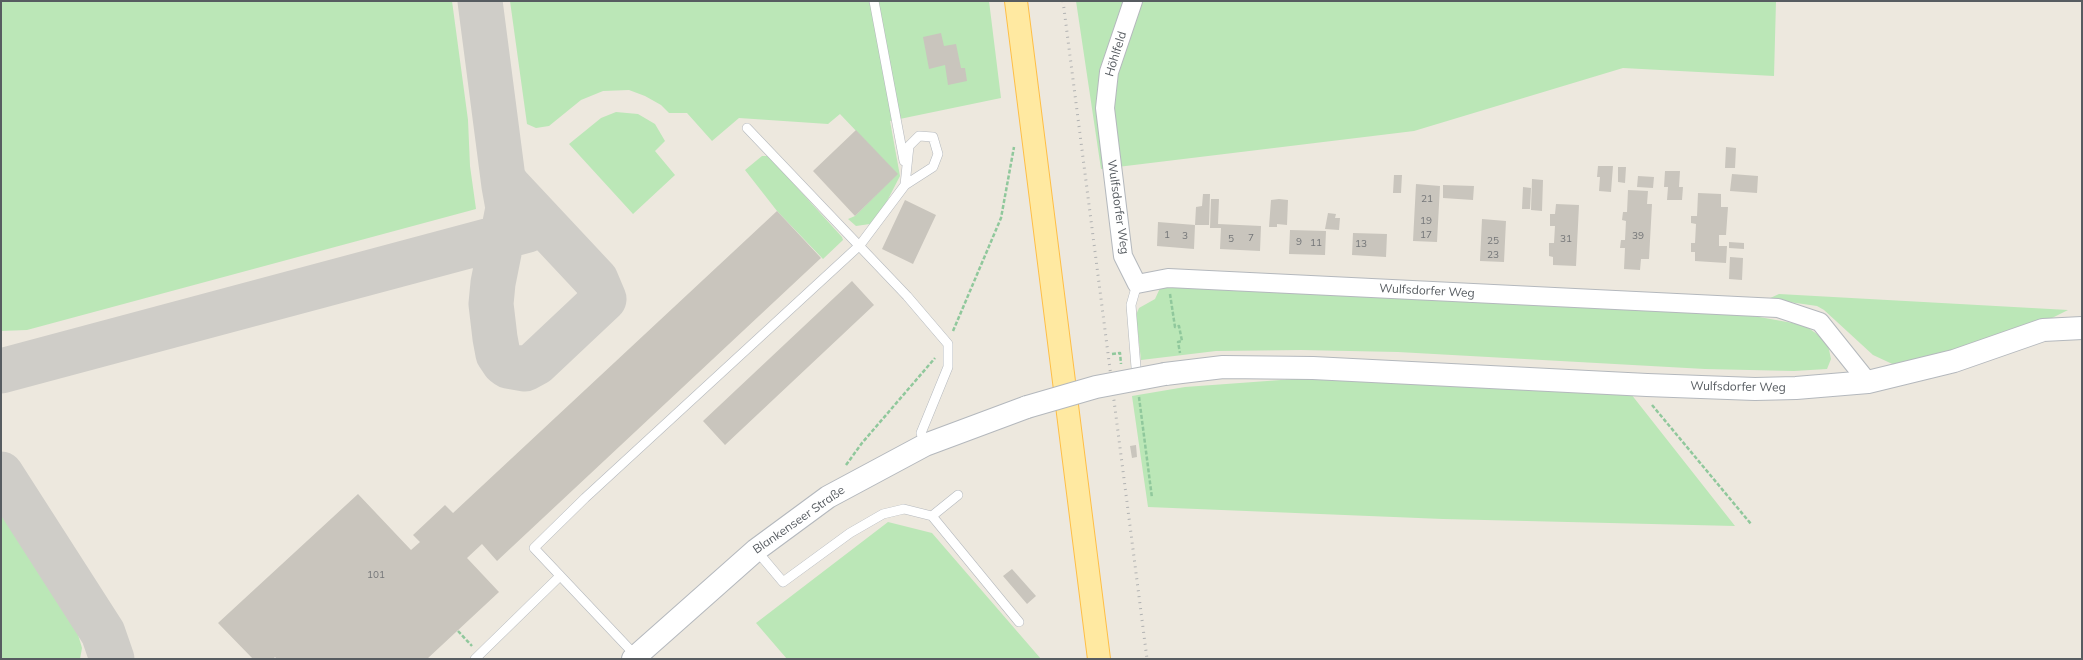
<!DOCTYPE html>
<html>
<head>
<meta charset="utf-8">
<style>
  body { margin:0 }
  #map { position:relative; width:2083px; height:660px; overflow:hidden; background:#ede8de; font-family:Mulish,sans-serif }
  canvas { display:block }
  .frame { position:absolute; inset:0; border:2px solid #575c61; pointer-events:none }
</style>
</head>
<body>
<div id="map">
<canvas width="2083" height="660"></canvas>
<div class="frame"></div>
</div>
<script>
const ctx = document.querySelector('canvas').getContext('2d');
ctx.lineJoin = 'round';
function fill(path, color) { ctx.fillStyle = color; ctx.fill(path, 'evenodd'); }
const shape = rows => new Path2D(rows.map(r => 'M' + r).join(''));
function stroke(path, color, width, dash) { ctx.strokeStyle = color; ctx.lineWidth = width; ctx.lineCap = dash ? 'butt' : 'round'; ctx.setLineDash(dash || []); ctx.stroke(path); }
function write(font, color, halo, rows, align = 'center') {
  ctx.font = font + ' Mulish,sans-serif'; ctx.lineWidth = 4; ctx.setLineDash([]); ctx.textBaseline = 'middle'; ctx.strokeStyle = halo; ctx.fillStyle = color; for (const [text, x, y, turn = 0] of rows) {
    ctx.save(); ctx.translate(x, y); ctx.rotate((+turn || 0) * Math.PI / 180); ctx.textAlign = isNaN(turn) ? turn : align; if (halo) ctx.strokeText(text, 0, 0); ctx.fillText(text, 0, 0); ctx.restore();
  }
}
fill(shape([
  [1,1,452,1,468,120,470,166,476,209,27,330,1,331],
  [510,1,989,1,1001,98,890,121,900,176,884,207,870,224,856,226,848,219,855,216,897,174,840,114,828,124,739,118,712,141,687,113,669,113,661,105,645,96,629,90,603,91,581,100,549,126,536,128,527,124],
  [1076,1,1776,1,1774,76,1623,68,1414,131,1101,169],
  [616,112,638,114,655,124,665,141,655,151,675,175,633,214,569,144,601,118],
  [762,156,767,156,771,159,842,237,843,240,823,259,777,211,745,170],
  [1161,286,1748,315,1804,325,1817,334,1828,345,1831,359,1827,369,1794,371,1705,369,1398,352,1301,350,1216,351,1141,360,1136,315,1139,308,1155,299],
  [1779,294,2068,310,2042,323,1901,368,1873,355,1824,310,1817,306,1768,299],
  [1322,377,1631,394,1735,526,1443,519,1148,507,1132,396,1185,387],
  [1,507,74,621,82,648,80,659,1,659],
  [888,522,932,533,1041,659,787,659,756,623]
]), '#bbe7b7');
stroke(shape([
  [480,1,504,186,508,208,493,283,491,304,495,338,498,354,504,363,508,366,525,369,536,363,604,299,596,280,508,186,503,178],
  [1,371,528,230],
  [1,474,103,633,112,659]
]), '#cfcdc8', 45);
fill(shape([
  [941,33,944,46,956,44,961,68,965,68,967,81,948,85,945,65,929,69,923,37],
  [856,130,898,174,855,216,813,171],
  [1726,147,1736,148,1735,168,1725,168],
  [1598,166,1613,166,1611,192,1599,191,1600,177,1597,177],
  [1618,167,1626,167,1625,183,1618,182],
  [1665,171,1680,171,1679,187,1683,187,1682,200,1667,200,1668,187,1664,187],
  [1732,174,1758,176,1757,193,1730,191],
  [1394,175,1402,175,1401,193,1393,193],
  [1638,176,1654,177,1653,188,1637,187],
  [1532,179,1543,180,1542,211,1531,210],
  [1416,184,1440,186,1437,242,1413,241],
  [1443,185,1474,186,1473,200,1443,198],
  [1523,187,1531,188,1530,209,1522,209],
  [1628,190,1648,191,1647,204,1652,204,1649,259,1641,259,1640,270,1624,269,1625,248,1620,248,1621,240,1625,240,1626,221,1622,220,1623,212,1627,212],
  [1698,193,1721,194,1721,207,1728,207,1726,235,1719,235,1719,246,1727,246,1726,263,1695,261,1695,252,1691,252,1691,243,1695,243,1696,224,1691,223,1691,216,1697,216],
  [1203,194,1210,194,1209,225,1195,225,1196,207,1202,206],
  [1211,199,1219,199,1218,224,1261,226,1260,251,1220,249,1221,228,1210,228],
  [1279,199,1288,200,1287,225,1277,224,1277,227,1269,227,1271,200],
  [905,200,936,215,913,264,882,249],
  [1556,204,1579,205,1576,266,1553,265,1553,257,1549,256,1549,243,1554,243,1555,226,1550,226,1550,214,1555,214],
  [777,211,821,258,497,561,482,544,467,558,499,592,427,659,277,659,275,657,273,659,253,659,218,623,358,494,411,550,420,542,413,535,445,505,453,513],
  [1328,213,1336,214,1335,218,1340,218,1339,230,1325,229],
  [1482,219,1506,221,1504,262,1480,261],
  [1158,222,1195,225,1194,249,1157,246],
  [1290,230,1326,231,1325,255,1289,254],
  [1353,233,1387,234,1386,257,1352,255],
  [1729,242,1744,243,1744,249,1729,248],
  [1730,257,1743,258,1742,280,1729,279],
  [852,281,874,305,725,445,703,421],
  [1136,445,1137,457,1132,458,1130,446],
  [1012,569,1036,596,1027,604,1003,576]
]), '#c9c5bd');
const service = shape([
  [874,1,904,161],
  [747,128,907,296,948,344,948,367,921,433,925,445],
  [1137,284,1131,305,1137,380],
  [932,516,958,495],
  [756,550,783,582,850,533,883,514,904,509,932,516,1019,622],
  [636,656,534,548,585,498,860,245,905,185,909,146,919,136,933,137,938,154,933,167,905,185],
  [475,659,560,576]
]);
const minor = shape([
  [1133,1,1109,72,1105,108,1123,256,1137,284,1168,278,1778,308,1820,322,1868,382]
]);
const tertiary = shape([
  [1165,374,1223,367,1313,368,1647,385,1755,389,1796,388,1868,382,1954,361,2043,330,2082,328],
  [633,659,756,550,828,497,925,445,1027,407]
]);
const primary = shape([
  [1016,1,1099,659]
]);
stroke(service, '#b4b8bd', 10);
stroke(minor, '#b4b8bd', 20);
stroke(tertiary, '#b4b8bd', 24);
stroke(primary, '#febe46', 24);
stroke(shape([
  [1170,294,1175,327,1179,326,1182,341,1178,342,1180,353],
  [953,331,1001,218,1014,147],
  [1112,354,1120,353,1121,364],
  [1139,397,1152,498],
  [1652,405,1751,524],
  [846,465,862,443,935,358],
  [458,631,472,646]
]), '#90c89c', 2.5, [4, 2]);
stroke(service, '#fff', 9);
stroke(minor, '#fff', 18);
stroke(tertiary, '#fff', 22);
stroke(primary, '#ffe9a1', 22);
stroke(shape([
  [1063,1,1147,659]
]), '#b1b2b2', 3, [1, 5]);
const tertiaryBridge = shape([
  [1027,407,1096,387,1165,374]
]);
stroke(tertiaryBridge, '#b4b8bd', 24, []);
stroke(tertiaryBridge, '#fff', 22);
write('10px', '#747678', null, [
  ["21",1427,199],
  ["19",1426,221],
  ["1",1167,235],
  ["17",1426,235],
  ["3",1185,236],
  ["39",1638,236],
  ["7",1251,238],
  ["5",1231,239],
  ["31",1566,239],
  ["25",1493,241],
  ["9",1299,242],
  ["11",1316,243],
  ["13",1361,244],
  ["23",1493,255],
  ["101",376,575]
]);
write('12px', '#575c61', '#fff', [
  ["Höhlfeld",1116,54,-73],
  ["Wulfsdorfer Weg",1118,207,82],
  ["Wulfsdorfer Weg",1427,291,3],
  ["Wulfsdorfer Weg",1738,387,1],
  ["Blankenseer Straße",799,520,-35]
]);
</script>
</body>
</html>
